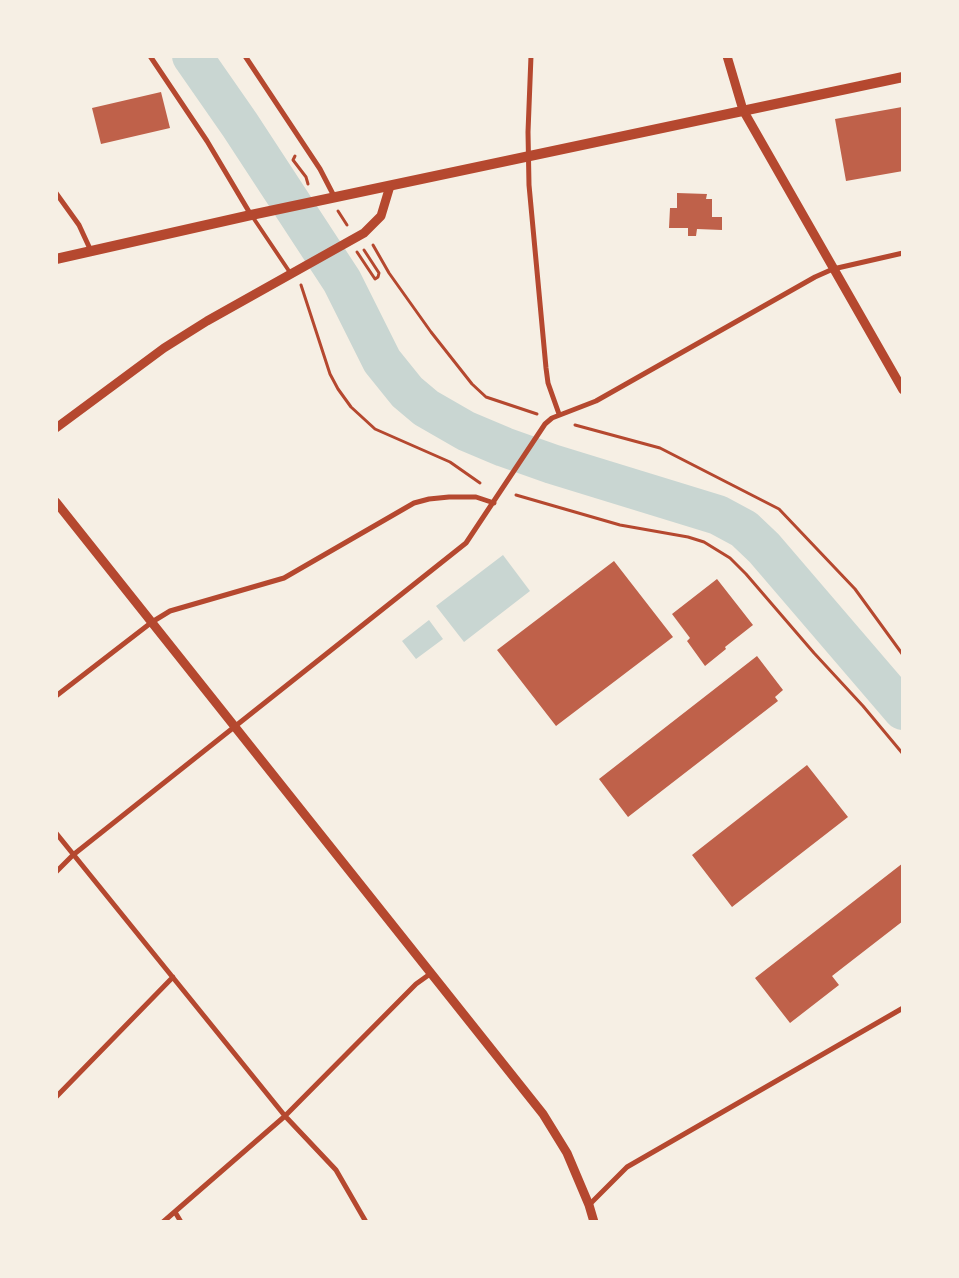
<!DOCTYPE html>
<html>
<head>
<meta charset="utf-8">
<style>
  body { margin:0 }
  #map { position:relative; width:959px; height:1278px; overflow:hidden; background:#f6efe4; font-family:"Sofia Sans Condensed",sans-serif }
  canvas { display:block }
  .frame { position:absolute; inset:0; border:58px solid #f6efe4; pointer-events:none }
</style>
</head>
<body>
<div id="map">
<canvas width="959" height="1278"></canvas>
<div class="frame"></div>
</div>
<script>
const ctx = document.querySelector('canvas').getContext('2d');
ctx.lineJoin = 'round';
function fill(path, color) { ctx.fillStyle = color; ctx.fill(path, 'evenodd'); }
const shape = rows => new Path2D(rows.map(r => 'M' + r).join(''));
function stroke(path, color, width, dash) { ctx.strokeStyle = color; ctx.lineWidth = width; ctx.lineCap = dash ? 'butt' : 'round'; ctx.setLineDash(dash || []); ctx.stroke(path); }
fill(shape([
  [503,555,530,591,464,642,436,606],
  [429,620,443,639,416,659,402,641]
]), '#c9d6d2');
stroke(shape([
  [192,56,240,125,342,281,382,361,407,392,426,408,466,431,504,447,552,464,718,515,744,529,764,548,903,710]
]), '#c9d6d2', 40);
fill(shape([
  [161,92,170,128,101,144,92,108],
  [902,107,903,171,846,181,835,119],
  [677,193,707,194,706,199,712,199,712,217,722,217,722,230,697,229,696,236,688,236,688,228,669,228,670,208,677,208],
  [614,561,673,637,556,726,497,650],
  [717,579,753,625,725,647,726,649,705,666,687,641,690,638,672,614],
  [757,656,783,690,775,697,778,701,628,817,599,779],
  [807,765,848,817,732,907,692,855],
  [903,863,903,921,832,976,839,985,790,1023,755,978]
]), '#bf614a');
stroke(shape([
  [295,156,293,160,306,177,308,184],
  [338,211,347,225],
  [373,245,389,273,431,332,472,384,486,397,537,414],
  [357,252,375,279,378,277,379,273,364,250],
  [301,285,330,374,338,389,351,407,375,429,450,462,480,483],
  [575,425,660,448,779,509,855,589,903,655],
  [516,495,620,525,688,537,704,542,730,558,746,574,814,653,863,706,903,754]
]), '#b5482f', 3);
stroke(shape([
  [252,216,291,274]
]), '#b5482f', 4);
stroke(shape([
  [150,56,207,141,251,215],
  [245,56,320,169,335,198],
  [531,56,528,132,529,185,546,368,548,383,559,414],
  [56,193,79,225,91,251],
  [56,696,152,622,170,611,284,578,414,503,429,499,449,497,476,497,494,503],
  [56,833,285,1116,336,1170,366,1222],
  [56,872,73,855,466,543,545,424,552,418,596,401,815,277,833,269,903,253],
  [56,1097,173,977],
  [589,1205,627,1167,903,1008],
  [175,1212,181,1222],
  [163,1222,285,1116,416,984,430,974]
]), '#b5482f', 5);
stroke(shape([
  [727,56,743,110,903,390],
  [56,428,164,348,207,321,364,233,381,216,390,186],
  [56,502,543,1114,567,1153,589,1205,594,1222]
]), '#b5482f', 9);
stroke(shape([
  [56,259,251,215,903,77]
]), '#b5482f', 10);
</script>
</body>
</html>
